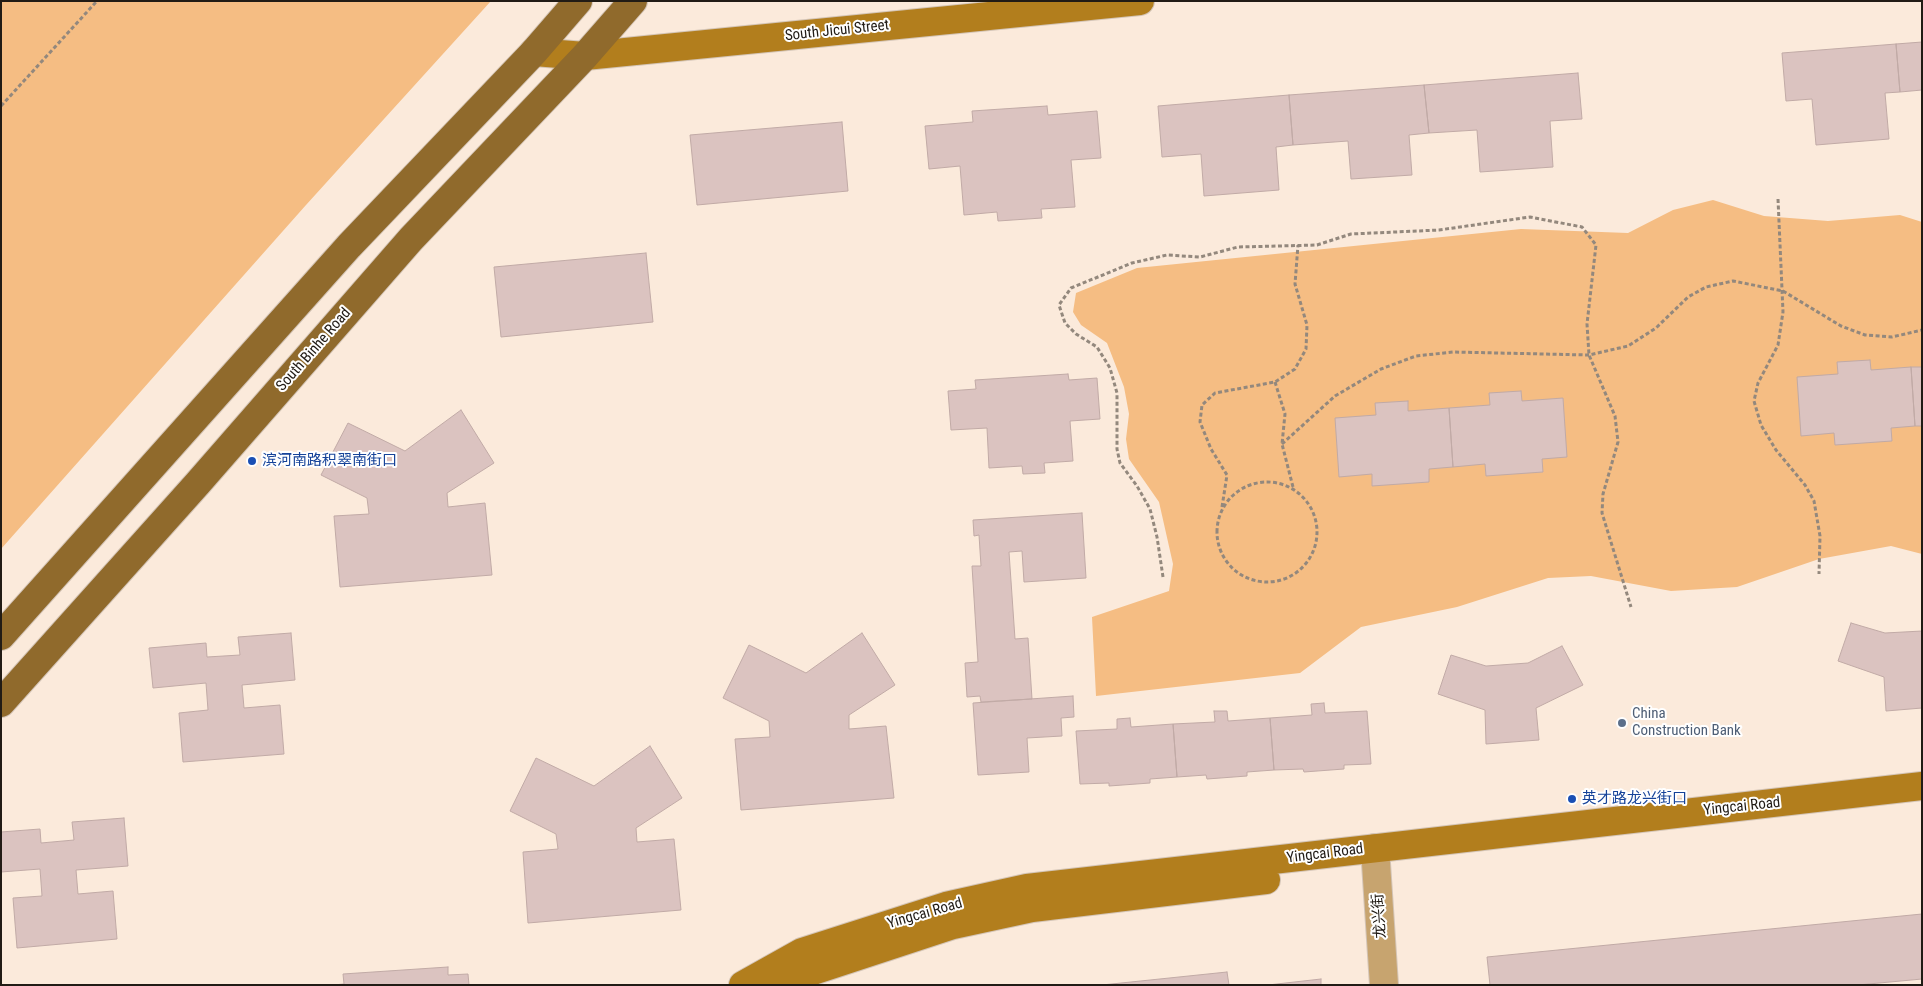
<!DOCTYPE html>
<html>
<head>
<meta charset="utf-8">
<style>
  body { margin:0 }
  #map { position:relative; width:1923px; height:986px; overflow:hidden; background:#fbeadb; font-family:"Roboto Condensed",sans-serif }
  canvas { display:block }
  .frame { position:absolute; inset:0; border:2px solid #211b15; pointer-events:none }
</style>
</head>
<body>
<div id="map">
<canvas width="1923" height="986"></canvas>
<div class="frame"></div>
</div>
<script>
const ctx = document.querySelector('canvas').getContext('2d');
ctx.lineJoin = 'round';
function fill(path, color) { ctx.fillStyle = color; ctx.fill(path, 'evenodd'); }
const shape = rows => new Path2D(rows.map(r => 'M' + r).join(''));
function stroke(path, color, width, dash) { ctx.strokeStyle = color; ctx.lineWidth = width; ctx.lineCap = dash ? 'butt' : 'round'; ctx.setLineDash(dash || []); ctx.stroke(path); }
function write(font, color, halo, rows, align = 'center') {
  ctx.font = font + ' "Roboto Condensed","Noto Sans SC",sans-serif'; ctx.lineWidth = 4; ctx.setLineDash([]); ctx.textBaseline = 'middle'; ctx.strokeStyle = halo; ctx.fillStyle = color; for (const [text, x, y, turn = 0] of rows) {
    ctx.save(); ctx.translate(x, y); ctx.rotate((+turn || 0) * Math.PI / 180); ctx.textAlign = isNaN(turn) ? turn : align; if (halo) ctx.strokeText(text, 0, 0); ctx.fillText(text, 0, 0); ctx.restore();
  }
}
fill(shape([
  [1,1,491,1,306,205,1,549],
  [1713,200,1764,216,1828,221,1900,215,1922,222,1922,554,1891,546,1819,559,1737,587,1671,591,1591,576,1548,578,1457,607,1361,627,1300,673,1096,696,1092,617,1169,591,1173,564,1159,502,1129,459,1126,439,1129,414,1124,387,1107,343,1081,325,1073,312,1076,293,1137,268,1521,229,1628,233,1673,210]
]), '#f5bd83');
const building = shape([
  [1922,42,1922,90,1900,92,1896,44,1922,42],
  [1896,44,1900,92,1885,93,1889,139,1816,145,1812,99,1786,101,1782,53,1896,44],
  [1578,73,1582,119,1550,121,1553,167,1480,172,1477,130,1429,133,1424,85,1578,73],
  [1424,85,1429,133,1409,135,1412,175,1351,179,1348,141,1293,145,1289,95,1424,85],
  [1289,95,1293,145,1276,147,1279,190,1204,196,1201,154,1162,157,1158,106,1289,95],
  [1047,106,1048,115,1097,111,1101,158,1071,160,1075,207,1041,209,1042,218,998,221,997,212,964,215,960,166,929,169,925,126,973,122,972,111,1047,106],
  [842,122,848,191,697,205,690,135,842,122],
  [646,253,653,322,501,337,494,267,646,253],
  [1870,360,1871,370,1911,367,1915,426,1891,428,1892,441,1835,445,1834,433,1801,436,1797,377,1838,374,1837,362,1870,360],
  [1911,367,1922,367,1922,426,1915,426,1911,367],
  [1068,374,1069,380,1097,378,1100,419,1070,421,1073,461,1044,463,1045,473,1023,474,1022,466,989,468,987,428,951,430,948,391,976,389,975,380,1068,374],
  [1521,391,1522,401,1563,398,1567,457,1542,459,1543,472,1486,476,1485,464,1453,467,1449,408,1490,405,1489,393,1521,391],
  [1408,401,1408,411,1449,408,1453,467,1429,469,1429,482,1372,486,1372,474,1339,477,1335,418,1376,415,1375,403,1408,401],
  [461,410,494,463,447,493,448,507,485,503,492,575,340,587,334,516,369,514,367,498,321,475,348,423,405,451,461,410],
  [1082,513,1086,578,1024,582,1022,551,1009,552,1015,639,1028,638,1032,699,981,702,980,696,967,697,965,663,978,662,972,566,981,566,979,535,974,536,973,520,1082,513],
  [1851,623,1885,633,1922,631,1922,708,1886,711,1884,677,1838,661,1851,623],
  [291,633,295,680,242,685,244,708,280,705,284,754,183,762,179,713,208,710,206,683,153,688,149,648,206,643,207,657,240,655,238,637,291,633],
  [862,633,895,685,849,715,849,729,886,726,894,798,741,810,735,739,770,737,769,721,723,698,749,645,806,673,862,633],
  [1562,646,1583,685,1536,708,1539,740,1486,744,1485,710,1438,694,1451,655,1486,666,1528,663,1562,646],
  [1073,696,1074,717,1061,718,1062,736,1027,738,1029,772,978,775,973,703,1073,696],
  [1324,703,1325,713,1367,711,1371,764,1344,765,1344,769,1304,772,1303,769,1274,770,1270,718,1312,715,1311,704,1324,703],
  [1214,711,1227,711,1228,721,1270,718,1274,770,1247,772,1247,776,1207,779,1206,775,1177,777,1173,724,1215,722,1214,711],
  [1130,718,1131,727,1173,724,1177,777,1150,779,1150,783,1109,786,1109,783,1080,784,1076,731,1117,729,1117,719,1130,718],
  [650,746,682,798,636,828,637,842,674,839,681,910,528,923,523,852,558,849,556,834,510,811,536,758,594,786,650,746],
  [124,818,128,866,76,870,78,894,113,891,117,939,17,948,13,898,42,896,40,869,1,872,1,832,40,829,41,843,74,840,72,822,124,818],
  [1922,914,1922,979,1858,985,1490,985,1487,957,1922,914],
  [448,967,448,975,468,974,469,985,333,985,344,984,343,974,448,967],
  [1227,972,1229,985,1102,985,1227,972],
  [1321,979,1321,985,1268,985,1321,979]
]);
fill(building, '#dbc3c0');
stroke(building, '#c1aaa6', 1);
const minor = shape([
  [1375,848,1384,985]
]);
const secondary = shape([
  [534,52,585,56,1140,1],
  [743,985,802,952,946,906,1027,888,1922,786],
  [786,985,813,971,953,925,1032,908,1266,880]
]);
const primary = shape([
  [1,636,349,246,534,52,578,1],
  [1,703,198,483,411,239,585,56,633,1]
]);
stroke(minor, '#d4c5b7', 30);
stroke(secondary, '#d4c5b7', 30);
stroke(primary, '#d4c5b7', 30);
stroke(shape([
  [1,106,97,1],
  [1778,199,1783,312,1778,345,1758,383,1754,401,1761,425,1776,450,1805,485,1814,501,1820,536,1819,574],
  [1275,382,1285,414,1282,444,1293,487],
  [1282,444,1335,396,1381,369,1416,356,1453,352,1589,355,1628,346,1656,328,1688,297,1706,287,1733,281,1783,291,1841,326,1865,335,1892,337,1922,330],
  '1217 532a50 50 0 1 1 100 0a50 50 0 1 1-100 0Z',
  [1222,507,1227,475,1211,449,1200,422,1202,405,1215,393,1275,382,1295,369,1306,349,1307,325,1295,284,1298,245],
  [1163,577,1157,537,1150,509,1137,486,1120,463,1117,449,1117,393,1110,368,1097,347,1076,334,1065,323,1059,305,1071,288,1132,263,1167,255,1200,257,1238,247,1317,245,1351,234,1439,230,1530,217,1582,227,1596,245,1587,324,1589,355,1615,416,1618,442,1603,494,1602,513,1631,607]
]), '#93887d', 3, [4, 2.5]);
stroke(minor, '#c7a46f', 28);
stroke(secondary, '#b27e1d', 28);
stroke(primary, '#906a2c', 28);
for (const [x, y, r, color] of [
  [252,461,5,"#1a4fb4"],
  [1622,723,5,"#5c6f8a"],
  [1572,799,5,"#1a4fb4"]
]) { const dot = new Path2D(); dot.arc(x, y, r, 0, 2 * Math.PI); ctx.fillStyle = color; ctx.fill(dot); stroke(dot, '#fff', 2); }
write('15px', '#211b15', '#fff', [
  ["South Jicui Street",837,31,-6],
  ["South Binhe Road",314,350,-49],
  ["Yingcai Road",1742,807,-6],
  ["Yingcai Road",1325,854,-7],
  ["Yingcai Road",925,914,-16],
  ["龙兴街",1380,916,-94]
]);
write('15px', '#164399', '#fff', [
  ["滨河南路积翠南街口",262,461],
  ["英才路龙兴街口",1582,799]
], 'left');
write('15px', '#4e5e75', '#fff', [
  ["China",1632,714],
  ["Construction Bank",1632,731]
], 'left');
</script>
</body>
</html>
